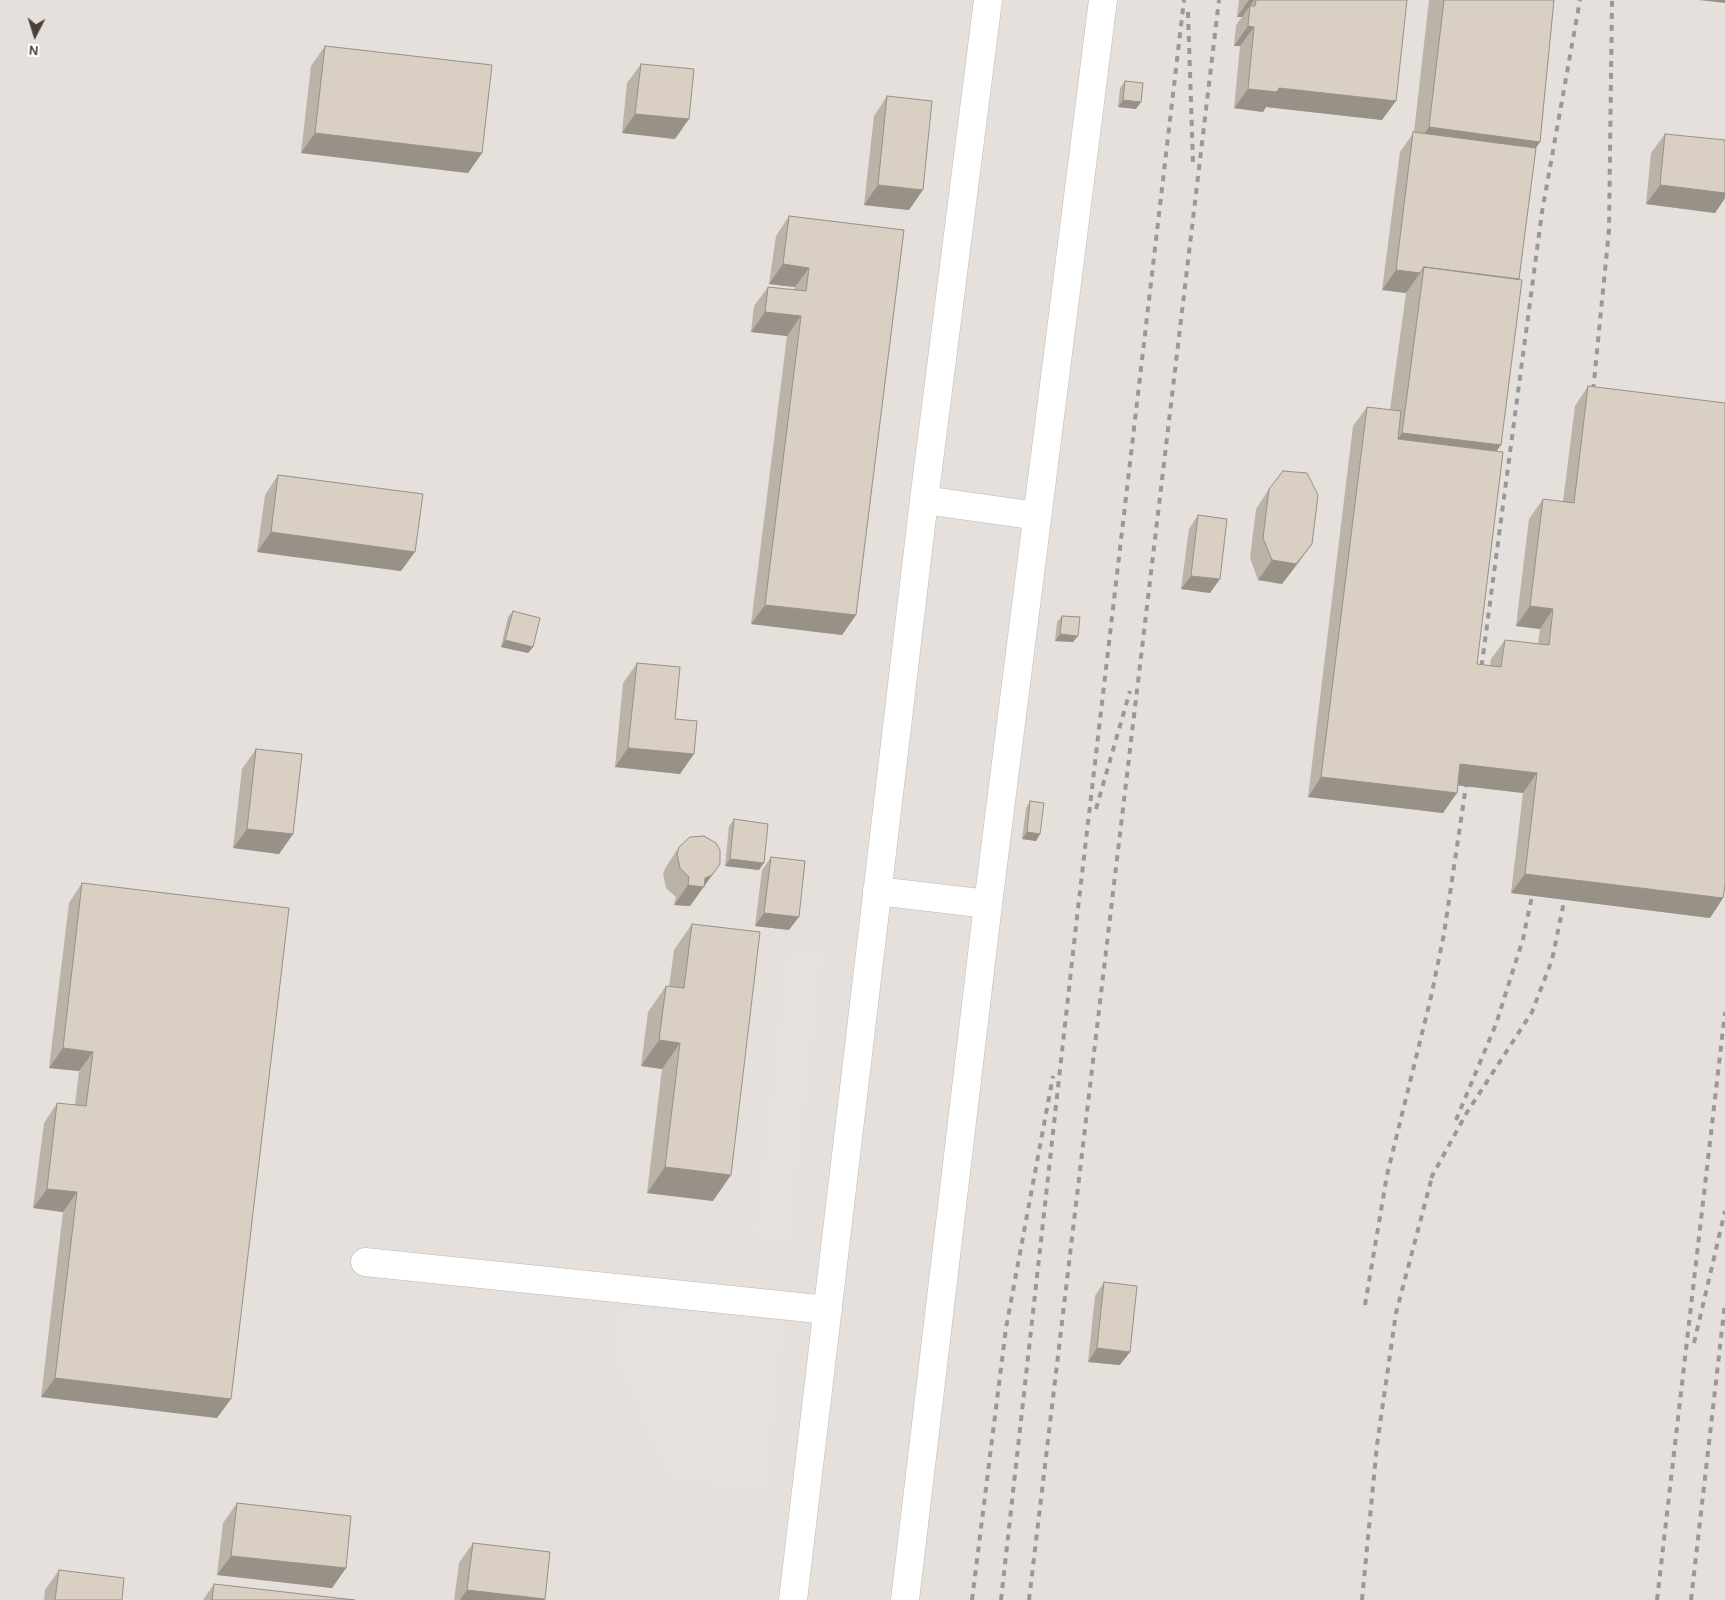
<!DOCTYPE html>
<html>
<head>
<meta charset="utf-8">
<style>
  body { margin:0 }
  #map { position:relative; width:1725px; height:1600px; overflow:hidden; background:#f5f1eb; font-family:Karla,sans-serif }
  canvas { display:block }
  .north { position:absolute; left:10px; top:10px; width:50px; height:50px; -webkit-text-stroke:4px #fff; paint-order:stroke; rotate:185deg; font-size:14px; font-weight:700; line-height:20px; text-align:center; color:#494139 }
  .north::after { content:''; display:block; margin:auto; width:18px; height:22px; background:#494139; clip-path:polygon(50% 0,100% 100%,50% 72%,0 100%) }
</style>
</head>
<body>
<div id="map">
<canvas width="1725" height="1600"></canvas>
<div class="north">N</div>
</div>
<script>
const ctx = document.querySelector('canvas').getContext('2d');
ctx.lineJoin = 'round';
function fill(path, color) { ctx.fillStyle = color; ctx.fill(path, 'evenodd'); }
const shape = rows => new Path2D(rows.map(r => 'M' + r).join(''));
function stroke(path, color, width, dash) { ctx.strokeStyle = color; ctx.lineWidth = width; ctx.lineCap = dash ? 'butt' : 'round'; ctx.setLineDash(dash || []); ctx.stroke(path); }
fill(shape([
  [0,0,1725,0,1725,1600,0,1600]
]), '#e5e0dc');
fill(shape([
  [788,947,824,952,789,1241,753,1237],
  [618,1306,785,1322,766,1491,672,1481,614,1363]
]), '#e4e1df');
const minor = shape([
  [924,500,1037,516],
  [877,891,988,904],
  [365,1262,828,1310],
  [793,1600,924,500,988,0],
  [905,1600,988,904,1103,0]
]);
stroke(minor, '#c0b8ad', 29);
stroke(minor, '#fff', 28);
stroke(shape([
  [1188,12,1193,162],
  [1592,402,1609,230,1612,0],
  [1480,678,1542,212,1580,0],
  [1096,809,1130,691],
  [1456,1120,1496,1024,1523,939,1532,896],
  [1431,1178,1466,1114,1532,1012,1552,960,1567,887],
  [1365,1305,1387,1175,1431,997,1444,934,1466,786],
  [1694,1343,1725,1211],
  [972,1600,1006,1328,1053,1076],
  [1001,1600,1077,917,1184,0],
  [1029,1600,1219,0],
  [1362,1600,1377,1445,1396,1313,1433,1173],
  [1657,1600,1725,1012],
  [1691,1600,1725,1303]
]), '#999', 4, [6, 6]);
fill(shape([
  [1239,0,1407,0,1382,120,1266,107,1263,112,1234,108,1240,46,1234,46,1236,25,1242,17,1237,17],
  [1429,0,1554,0,1540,142,1536,148,1497,451,1477,664,1490,666,1491,659,1505,640,1538,644,1540,629,1516,626,1529,519,1543,499,1563,502,1575,406,1588,386,1723,898,1710,918,1511,893,1523,793,1458,785,1443,813,1308,797,1353,426,1367,407,1390,410,1406,293,1382,290,1400,152,1414,132],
  [325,46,482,153,468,173,301,153,311,66],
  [641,64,675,139,622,133,627,83],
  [1125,81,1136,109,1118,107,1120,88],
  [887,96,909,210,864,205,874,116],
  [1665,134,1725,193,1725,198,1715,213,1646,204,1651,153],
  [789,216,904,230,856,615,842,635,751,624,787,336,751,332,754,306,768,287,794,290,795,287,769,284,776,236],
  [278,475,401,571,257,552,265,495],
  [1269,489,1298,563,1282,584,1258,580,1250,558,1256,509],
  [1198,515,1210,593,1181,589,1189,529],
  [513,611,533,647,528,653,501,647,508,617],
  [1062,616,1073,642,1055,641,1057,622],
  [637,663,675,719,680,774,615,767,623,683],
  [256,749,293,834,279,854,233,848,242,769],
  [1030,801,1040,834,1036,841,1022,839,1026,808],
  [734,819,759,870,725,866,729,826],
  [679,847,720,864,690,906,674,905,676,897,666,888,663,874,666,867],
  [771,857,789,930,755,926,762,870],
  [82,883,217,1418,41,1397,63,1212,33,1208,44,1123,57,1103,75,1105,79,1071,49,1068,69,903],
  [692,924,713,1201,647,1193,662,1069,641,1066,648,1012,666,986,669,987,674,950],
  [1104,1282,1120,1365,1088,1362,1095,1296],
  [237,1503,346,1568,332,1588,217,1575,223,1523],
  [473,1543,545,1599,544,1600,454,1600,459,1563],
  [59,1570,122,1600,44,1600,45,1590],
  [214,1584,355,1600,203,1600]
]), '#bbb2a8');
fill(shape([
  [1249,0,1254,0,1242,17,1237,17],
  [1699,0,1725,0,1725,3],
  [1248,26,1254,27,1240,46,1234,46],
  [1279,88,1396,101,1382,120,1266,107,1263,112,1234,108,1248,89],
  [1123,100,1141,102,1136,109,1118,107],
  [635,114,689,119,675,139,622,133],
  [1429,127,1540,142,1522,167,1411,153],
  [315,133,482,153,468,173,301,153],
  [878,185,923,190,909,210,864,205],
  [1660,185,1725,193,1725,198,1715,213,1646,204],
  [783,264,809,268,795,287,769,284],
  [1396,270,1420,273,1406,293,1382,290],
  [765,312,801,316,787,336,751,332],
  [1402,433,1501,445,1483,470,1384,458],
  [271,532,415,552,401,571,257,552],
  [1312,544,1298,563,1282,584,1258,580,1272,560],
  [1191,576,1220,579,1210,593,1181,589],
  [765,605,856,615,842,635,751,624],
  [1530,606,1553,609,1540,629,1516,626],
  [1060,634,1078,636,1073,642,1055,641],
  [505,640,533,647,528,653,501,647],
  [628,748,694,754,680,774,615,767],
  [1460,764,1537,773,1523,793,1446,784],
  [1321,777,1457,793,1443,813,1308,797],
  [247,829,293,834,279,854,233,848],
  [1027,832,1040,834,1036,841,1022,839],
  [730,859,764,863,759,870,725,866],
  [720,864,690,906,674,905,688,885,705,878],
  [1525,874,1723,898,1710,918,1511,893],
  [764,913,799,917,789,930,755,926],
  [659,1040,680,1043,662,1069,641,1066],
  [63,1048,93,1052,79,1071,49,1068],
  [665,1167,731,1175,713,1201,647,1193],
  [47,1189,77,1192,63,1212,33,1208],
  [1097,1348,1130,1352,1120,1365,1088,1362],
  [55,1378,231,1399,217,1418,41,1397],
  [231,1556,346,1568,332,1588,217,1575],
  [467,1590,545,1599,544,1600,460,1600]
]), '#989188');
const building = shape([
  [1256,0,1407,0,1396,101,1279,88,1277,92,1248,89,1254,27,1248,26,1250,6,1255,6,1256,0],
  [1444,0,1554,0,1540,142,1429,127,1444,0],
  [325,46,492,65,482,153,315,133,325,46],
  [641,64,694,69,689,119,635,114,641,64],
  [1125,81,1143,83,1141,102,1123,100,1125,81],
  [887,96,932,101,923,190,878,185,887,96],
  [1413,132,1536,148,1519,279,1424,267,1420,273,1396,270,1413,132],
  [1665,134,1725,140,1725,193,1660,185,1665,134],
  [789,216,904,230,856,615,765,605,801,316,765,312,768,287,806,291,809,268,783,264,789,216],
  [1424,267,1522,280,1501,445,1402,433,1424,267],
  [1588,386,1725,403,1725,885,1723,898,1525,874,1537,773,1460,764,1457,793,1321,777,1367,407,1401,411,1398,439,1503,452,1477,664,1501,667,1505,640,1549,645,1553,609,1530,606,1543,499,1574,503,1588,386],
  [1283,471,1307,473,1318,495,1312,544,1296,564,1272,560,1263,538,1269,489,1283,471],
  [278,475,423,494,415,552,271,532,278,475],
  [1198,515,1227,519,1220,579,1191,576,1198,515],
  [513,611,540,618,533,647,505,640,513,611],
  [1062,616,1080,617,1078,636,1060,634,1062,616],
  [637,663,680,667,675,719,697,721,694,754,628,748,637,663],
  [256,749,302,754,293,834,247,829,256,749],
  [1030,801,1044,803,1040,834,1027,832,1030,801],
  [734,819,768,824,764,863,730,859,734,819],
  [704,836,716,843,720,850,720,864,712,875,705,878,704,887,688,885,689,877,680,868,677,854,679,847,690,837,704,836],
  [771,857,805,861,799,917,764,913,771,857],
  [82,883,289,908,231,1399,55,1378,77,1192,47,1189,57,1103,86,1106,93,1052,63,1048,82,883],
  [692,924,760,932,731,1175,665,1167,680,1043,659,1040,666,986,684,988,692,924],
  [1104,1282,1137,1286,1130,1352,1097,1348,1104,1282],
  [237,1503,351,1516,346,1568,231,1556,237,1503],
  [473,1543,550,1552,545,1599,467,1590,473,1543],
  [59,1570,124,1578,122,1600,55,1600,59,1570],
  [214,1584,355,1600,212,1600,214,1584]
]);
fill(building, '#d9cfc3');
stroke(building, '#989188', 1);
</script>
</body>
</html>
